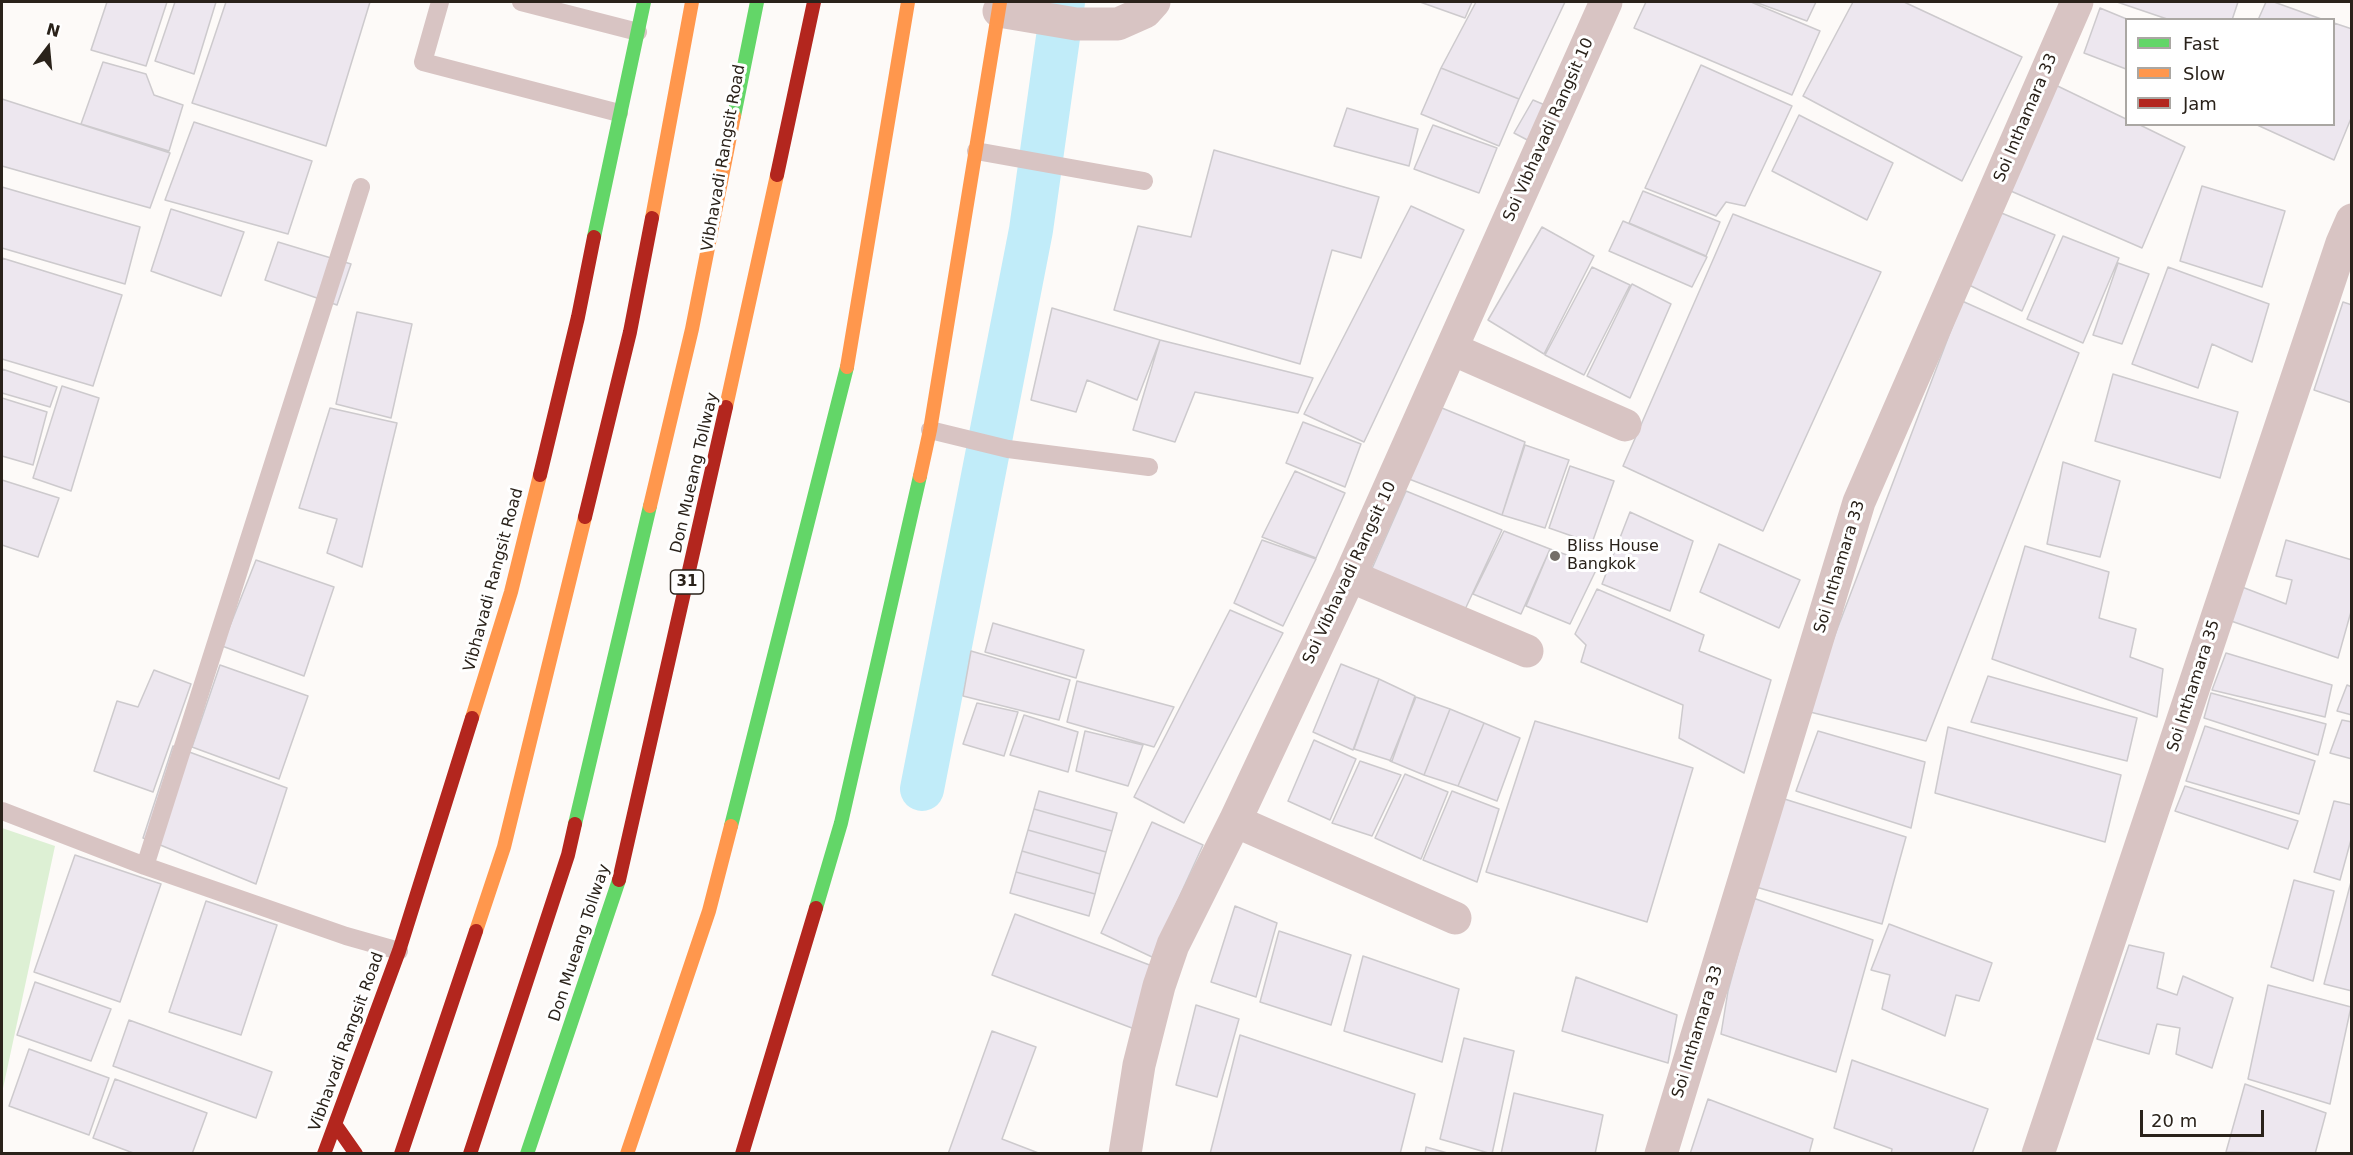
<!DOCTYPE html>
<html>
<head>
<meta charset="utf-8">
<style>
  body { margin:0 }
  #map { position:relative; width:2353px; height:1155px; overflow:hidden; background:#fdfaf8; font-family:"DejaVu Sans",sans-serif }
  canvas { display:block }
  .frame { position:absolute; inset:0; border:3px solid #2a221a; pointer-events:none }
  .legend { position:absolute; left:2125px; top:18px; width:210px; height:108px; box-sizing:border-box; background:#fff; border:2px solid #aaa7a3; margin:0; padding:8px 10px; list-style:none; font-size:18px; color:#2a221a }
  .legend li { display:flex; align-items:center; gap:12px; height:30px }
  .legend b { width:30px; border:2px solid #aaa7a3 }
  .north { position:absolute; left:18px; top:18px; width:60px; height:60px; -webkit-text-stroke:4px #fff; paint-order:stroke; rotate:16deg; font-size:16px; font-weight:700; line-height:24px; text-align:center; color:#2a221a }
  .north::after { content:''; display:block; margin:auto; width:21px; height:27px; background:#2a221a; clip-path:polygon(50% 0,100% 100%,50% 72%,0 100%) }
  .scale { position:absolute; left:2140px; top:1110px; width:124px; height:27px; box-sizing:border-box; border:3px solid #2a221a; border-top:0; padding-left:8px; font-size:18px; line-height:21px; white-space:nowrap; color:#2a221a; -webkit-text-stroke:4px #fff; paint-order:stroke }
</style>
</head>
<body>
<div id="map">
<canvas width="2353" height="1155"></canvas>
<div class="frame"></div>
<ul class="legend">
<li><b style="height:8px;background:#63d668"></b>Fast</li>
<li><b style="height:8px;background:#ff974d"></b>Slow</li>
<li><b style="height:8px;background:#b3261e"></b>Jam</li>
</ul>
<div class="north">N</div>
<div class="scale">20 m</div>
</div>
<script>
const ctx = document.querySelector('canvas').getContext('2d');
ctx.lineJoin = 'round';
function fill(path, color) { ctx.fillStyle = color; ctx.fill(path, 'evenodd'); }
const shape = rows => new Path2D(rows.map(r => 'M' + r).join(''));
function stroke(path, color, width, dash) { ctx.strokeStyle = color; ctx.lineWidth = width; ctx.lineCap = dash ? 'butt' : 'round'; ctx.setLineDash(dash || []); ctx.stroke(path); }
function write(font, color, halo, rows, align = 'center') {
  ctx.font = font + ' "DejaVu Sans",sans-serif'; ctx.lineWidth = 6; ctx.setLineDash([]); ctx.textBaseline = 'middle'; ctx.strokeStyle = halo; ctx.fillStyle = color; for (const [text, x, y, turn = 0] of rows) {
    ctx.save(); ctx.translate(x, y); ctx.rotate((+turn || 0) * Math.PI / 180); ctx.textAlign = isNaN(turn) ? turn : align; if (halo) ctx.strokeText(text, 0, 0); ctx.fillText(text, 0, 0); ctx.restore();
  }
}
fill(shape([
  [2,828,55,846,2,1093]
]), '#ddf0d4');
stroke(shape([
  [922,789,1031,230,1063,2]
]), '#c1ecf9', 44);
const building = shape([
  [107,2,167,2,146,66,91,50,107,2],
  [175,2,216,2,194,74,155,61,175,2],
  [226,2,370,2,326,146,192,103,226,2],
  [1420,2,1472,2,1465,18,1420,2],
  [1476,2,1565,2,1519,99,1441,68,1476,2],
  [1646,2,1751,2,1820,31,1792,95,1634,28,1646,2],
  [1755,2,1816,2,1807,21,1755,2],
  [1853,2,1904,2,2022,57,1962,181,1803,96,1853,2],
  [2117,2,2238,2,2232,20,2170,20,2117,2],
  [2266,2,2274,2,2324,20,2258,20,2266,2],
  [2100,8,2129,20,2126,20,2126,69,2084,53,2100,8],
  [2334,23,2352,29,2352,116,2334,160,2255,124,2334,124,2334,23],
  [103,62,146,74,154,95,183,105,169,151,81,124,103,62],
  [1701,65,1792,106,1745,206,1726,202,1716,216,1645,188,1701,65],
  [1441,68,1519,99,1499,146,1421,114,1441,68],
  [2043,79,2126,119,2126,124,2138,124,2185,147,2142,248,1997,185,2043,79],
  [2,99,170,153,150,208,2,166,2,99],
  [1533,100,1552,108,1535,144,1514,133,1533,100],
  [1347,108,1418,129,1409,166,1334,146,1347,108],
  [1799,115,1893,163,1867,220,1772,171,1799,115],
  [194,122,312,161,288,234,165,200,194,122],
  [1433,125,1497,148,1479,193,1414,169,1433,125],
  [1214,150,1379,197,1361,258,1332,250,1300,364,1114,310,1138,226,1191,237,1214,150],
  [2202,186,2285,211,2262,287,2180,261,2202,186],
  [2,187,140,227,125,284,2,248,2,187],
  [1643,191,1720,222,1706,256,1629,223,1643,191],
  [1411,206,1464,230,1364,442,1304,414,1411,206],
  [171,209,244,232,221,296,151,271,171,209],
  [1999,212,2055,235,2022,311,1965,283,1999,212],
  [1733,214,1881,272,1763,531,1623,466,1733,214],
  [1623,221,1707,257,1692,287,1609,251,1623,221],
  [1542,227,1594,256,1544,354,1488,320,1542,227],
  [2063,236,2119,258,2083,343,2027,319,2063,236],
  [278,242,351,264,337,305,265,280,278,242],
  [2,258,122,295,93,386,2,359,2,258],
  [2118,263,2149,274,2122,344,2093,335,2118,263],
  [1592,267,1630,285,1584,375,1545,355,1592,267],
  [2168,267,2269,304,2252,362,2212,344,2198,388,2132,364,2168,267],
  [1632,284,1671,304,1630,398,1587,376,1632,284],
  [1962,301,2079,353,1926,741,1806,711,1962,301],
  [2343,302,2352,305,2352,403,2314,390,2343,302],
  [1052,308,1160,340,1137,400,1087,380,1076,412,1031,400,1052,308],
  [357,312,412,324,391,418,336,404,357,312],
  [1160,340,1313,378,1298,413,1195,392,1175,442,1133,430,1160,340],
  [2,369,57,387,50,407,2,393,2,369],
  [2113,374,2238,412,2220,478,2095,441,2113,374],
  [62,386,99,398,71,491,33,478,62,386],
  [2,398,47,412,33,465,2,456,2,398],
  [1437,406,1525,442,1502,515,1409,479,1437,406],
  [330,408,397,423,362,567,327,553,337,519,299,508,330,408],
  [1303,422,1361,444,1345,487,1286,463,1303,422],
  [1525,445,1569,460,1545,528,1502,515,1525,445],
  [2063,462,2120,481,2100,557,2047,544,2063,462],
  [1570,466,1614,481,1592,543,1549,528,1570,466],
  [1295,471,1345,493,1316,558,1262,537,1295,471],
  [2,480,59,498,38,557,2,545,2,480],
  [1406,491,1502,530,1462,616,1370,573,1406,491],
  [1630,512,1693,541,1670,611,1602,584,1630,512],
  [1504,531,1550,549,1521,614,1473,594,1504,531],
  [1262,540,1316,559,1283,626,1234,603,1262,540],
  [2286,540,2352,560,2352,608,2338,658,2231,621,2242,587,2286,604,2292,580,2276,576,2286,540],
  [1719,544,1800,580,1779,628,1700,592,1719,544],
  [2025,546,2109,572,2099,618,2136,629,2130,657,2163,669,2157,717,1992,659,2025,546],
  [1550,549,1598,566,1570,624,1526,606,1550,549],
  [256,560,334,587,304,676,222,646,256,560],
  [1597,589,1704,635,1699,651,1771,680,1744,773,1679,738,1683,705,1581,662,1586,645,1575,634,1597,589],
  [1230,610,1283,633,1184,823,1134,797,1230,610],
  [993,623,1084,650,1076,678,985,652,993,623],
  [971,651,1070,680,1059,720,963,696,971,651],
  [2226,653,2332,685,2325,717,2212,690,2226,653],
  [1341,664,1379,679,1353,750,1313,732,1341,664],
  [220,665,308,696,279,779,192,747,220,665],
  [154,670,191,684,153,792,94,771,117,701,138,707,154,670],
  [1988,676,2137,718,2127,761,1971,722,1988,676],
  [1379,679,1415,696,1392,761,1354,749,1379,679],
  [1077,681,1174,707,1154,747,1067,722,1077,681],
  [2347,685,2352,687,2352,715,2337,711,2347,685],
  [2211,693,2326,724,2318,755,2204,718,2211,693],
  [1416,697,1450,709,1424,775,1390,761,1416,697],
  [977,703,1018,712,1004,756,963,744,977,703],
  [1450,709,1484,723,1458,786,1424,775,1450,709],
  [1024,715,1078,732,1068,772,1010,755,1024,715],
  [2342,720,2352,722,2352,759,2330,753,2342,720],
  [1535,721,1693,768,1647,922,1486,872,1535,721],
  [1484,723,1520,738,1497,801,1458,786,1484,723],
  [2205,726,2315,761,2299,814,2186,781,2205,726],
  [1948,727,2121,775,2105,842,1935,793,1948,727],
  [1085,731,1143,745,1128,786,1076,771,1085,731],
  [1818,731,1925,762,1911,828,1796,791,1818,731],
  [1314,740,1356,759,1330,820,1288,801,1314,740],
  [173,746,287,788,256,884,143,838,173,746],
  [1360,761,1401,775,1372,836,1332,823,1360,761],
  [1405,774,1448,792,1421,859,1375,838,1405,774],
  [2185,786,2298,821,2288,849,2175,811,2185,786],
  [1039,791,1117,813,1112,831,1034,809,1039,791],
  [1452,791,1499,809,1477,882,1423,860,1452,791],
  [1778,797,1906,837,1882,924,1756,887,1778,797],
  [2334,801,2352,805,2352,836,2340,880,2314,872,2334,801],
  [1034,809,1112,831,1106,852,1028,830,1034,809],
  [1152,822,1203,845,1152,957,1101,933,1152,822],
  [1028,830,1106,852,1100,874,1022,851,1028,830],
  [1022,851,1100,874,1095,894,1016,872,1022,851],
  [75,855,161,884,120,1002,34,972,75,855],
  [1016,872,1095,894,1089,916,1010,893,1016,872],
  [2352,878,2352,991,2324,984,2352,878],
  [2294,880,2334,891,2313,981,2271,967,2294,880],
  [1753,898,1873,940,1836,1072,1721,1034,1728,991,1753,898],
  [206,901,277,925,241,1035,169,1012,206,901],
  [1235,906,1277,923,1256,997,1211,982,1235,906],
  [1015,914,1176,975,1153,1036,992,975,1015,914],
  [1889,924,1992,963,1979,1001,1956,995,1945,1036,1882,1009,1890,975,1871,970,1889,924],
  [1279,931,1351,955,1331,1025,1260,1002,1279,931],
  [2129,945,2164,953,2157,988,2177,995,2183,976,2233,998,2212,1068,2176,1054,2180,1028,2157,1024,2149,1054,2097,1039,2129,945],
  [1363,956,1459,989,1442,1062,1344,1031,1363,956],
  [1576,977,1677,1015,1668,1063,1562,1031,1576,977],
  [35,982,111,1009,91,1061,17,1035,35,982],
  [2268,985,2351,1007,2330,1104,2248,1079,2268,985],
  [1196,1005,1239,1019,1217,1097,1176,1085,1196,1005],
  [129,1020,272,1072,256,1118,113,1066,129,1020],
  [992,1031,1036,1047,1002,1139,1041,1154,948,1154,992,1031],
  [1240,1035,1415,1094,1400,1154,1210,1154,1240,1035],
  [1464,1038,1514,1051,1492,1154,1440,1139,1464,1038],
  [29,1049,109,1078,89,1135,9,1106,29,1049],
  [1852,1060,1988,1109,1972,1154,1891,1154,1892,1149,1834,1128,1852,1060],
  [115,1079,207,1113,192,1154,136,1154,93,1138,115,1079],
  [2245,1084,2326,1113,2315,1154,2226,1152,2245,1084],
  [1514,1093,1603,1115,1595,1154,1501,1154,1514,1093],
  [1708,1099,1813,1139,1809,1154,1690,1154,1708,1099],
  [1426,1147,1451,1154,1425,1154,1426,1147]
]);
fill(building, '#ede7ef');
stroke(building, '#cdcacd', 1.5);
stroke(shape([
  [440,2,423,62,619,113],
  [521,2,638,32],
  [976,151,1144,181],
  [930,430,1008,449,1149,467],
  [2,811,145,866,346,936,399,951],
  [145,866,361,187]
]), '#d8c4c3', 18);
stroke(shape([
  [999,11,1076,24,1118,24,1145,12,1154,2],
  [1452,349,1625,425],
  [1350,576,1527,651],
  [1235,821,1455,918],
  [1125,1154,1139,1065,1159,986,1173,945,1235,821,1350,576,1606,2],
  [1661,1154,1859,502,2077,2],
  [2038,1154,2342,243,2352,220]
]), '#d8c4c3', 33);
stroke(shape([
  [734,116,757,2],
  [594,237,644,2],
  [575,824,650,506],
  [731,826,847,367],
  [816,908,841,823,920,476],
  [527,1154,619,880]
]), '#63d668', 14);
stroke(shape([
  [652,218,692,2],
  [847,367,908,2],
  [726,407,777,175],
  [920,476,930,430,1000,2],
  [650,506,692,329,734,116],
  [472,718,511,592,540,475],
  [476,931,504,847,585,517],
  [627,1154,709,911,731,826]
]), '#ff974d', 14);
stroke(shape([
  [777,175,814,2],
  [540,475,578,317,594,237],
  [585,517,630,332,652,218],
  [619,880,726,407],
  [335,1124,356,1154],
  [324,1154,399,951,472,718],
  [401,1154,476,931],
  [470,1154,568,855,575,824],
  [742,1154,816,908]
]), '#b3261e', 14);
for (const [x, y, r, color] of [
  [1555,556,6,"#746e68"]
]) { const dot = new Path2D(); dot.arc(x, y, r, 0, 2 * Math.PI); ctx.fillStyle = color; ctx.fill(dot); stroke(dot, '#fff', 2); }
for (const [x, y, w] of [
  [687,582,33]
]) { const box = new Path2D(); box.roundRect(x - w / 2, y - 12, w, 24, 4.5); ctx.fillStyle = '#fff'; ctx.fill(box); stroke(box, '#2a221a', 1.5); }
write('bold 15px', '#2a221a', null, [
  ["31",687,582]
]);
write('16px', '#2a221a', '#fff', [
  ["Soi Inthamara 33",2026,118,-67],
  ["Soi Vibhavadi Rangsit 10",1549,130,-66],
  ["Vibhavadi Rangsit Road",724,158,-80],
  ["Don Mueang Tollway",695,473,-77],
  ["Soi Inthamara 33",1840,567,-73],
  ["Soi Vibhavadi Rangsit 10",1350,573,-65],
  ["Vibhavadi Rangsit Road",494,580,-75],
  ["Soi Inthamara 35",2194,686,-72],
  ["Don Mueang Tollway",580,943,-72],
  ["Soi Inthamara 33",1698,1032,-73],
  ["Vibhavadi Rangsit Road",347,1042,-70]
]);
write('16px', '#2a221a', '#fff', [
  ["Bliss House",1567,547],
  ["Bangkok",1567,565]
], 'left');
</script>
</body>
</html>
